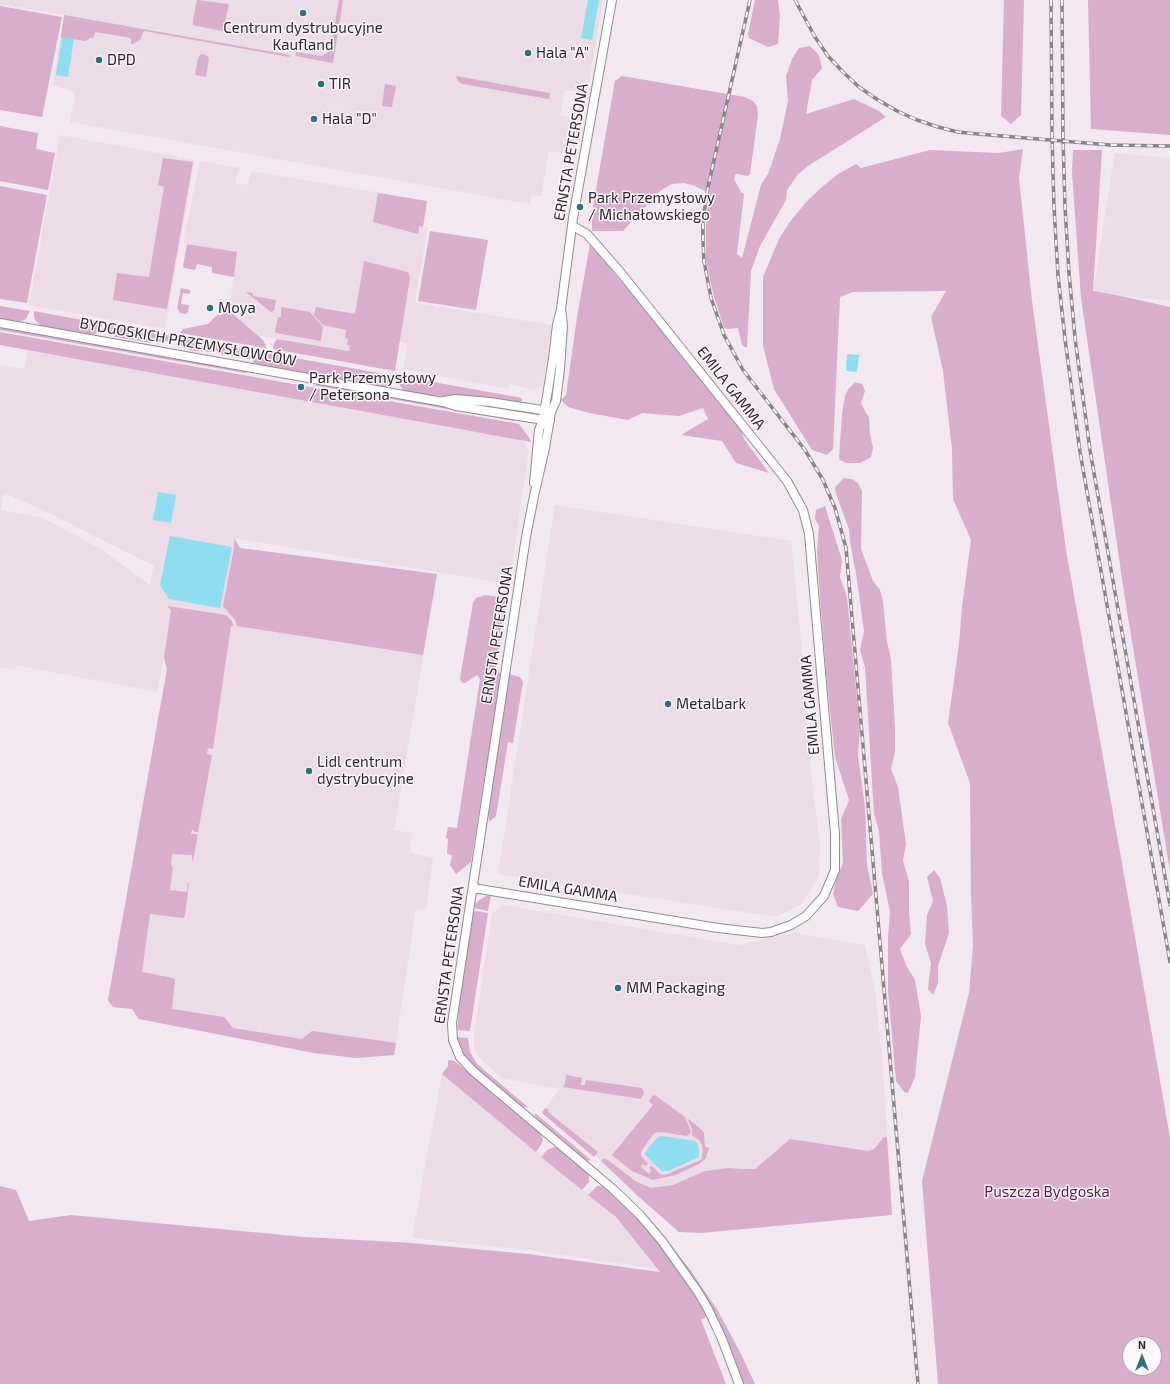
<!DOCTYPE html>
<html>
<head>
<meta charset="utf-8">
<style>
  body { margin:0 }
  #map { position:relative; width:1170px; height:1384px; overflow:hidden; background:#f1e9ef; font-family:"Exo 2",sans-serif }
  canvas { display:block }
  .north { position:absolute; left:1122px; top:1336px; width:40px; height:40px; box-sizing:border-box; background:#fff6fc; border:1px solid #aba4a8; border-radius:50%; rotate:0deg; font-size:11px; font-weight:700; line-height:16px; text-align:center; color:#2c292b }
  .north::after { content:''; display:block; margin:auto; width:14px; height:18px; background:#2e7282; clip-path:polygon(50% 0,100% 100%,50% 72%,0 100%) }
</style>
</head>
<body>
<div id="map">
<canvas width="1170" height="1384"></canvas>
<div class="north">N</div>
</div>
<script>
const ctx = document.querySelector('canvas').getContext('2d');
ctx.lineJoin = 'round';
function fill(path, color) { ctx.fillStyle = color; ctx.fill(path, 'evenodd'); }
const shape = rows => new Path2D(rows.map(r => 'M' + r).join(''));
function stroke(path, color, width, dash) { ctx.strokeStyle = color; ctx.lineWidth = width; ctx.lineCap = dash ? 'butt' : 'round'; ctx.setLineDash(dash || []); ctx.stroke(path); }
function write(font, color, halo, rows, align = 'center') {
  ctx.font = font + ' "Exo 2",sans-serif'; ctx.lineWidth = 3; ctx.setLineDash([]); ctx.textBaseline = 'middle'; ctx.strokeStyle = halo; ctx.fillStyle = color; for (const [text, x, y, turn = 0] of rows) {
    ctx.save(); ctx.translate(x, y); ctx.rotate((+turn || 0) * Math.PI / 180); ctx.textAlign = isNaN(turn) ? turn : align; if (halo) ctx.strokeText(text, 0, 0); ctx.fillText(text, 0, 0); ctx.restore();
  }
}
fill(shape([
  [0,0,603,0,587,94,565,90,560,115,575,118,574,120,576,120,575,128,578,129,573,155,549,151,541,196,532,195,530,204,70,122,75,96,74,92,53,85,64,15,0,4],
  [60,135,195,160,165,329,29,305],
  [1115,153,1170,158,1170,301,1093,292],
  [200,161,239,168,235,183,248,185,251,171,427,201,423,227,428,228,415,303,552,325,543,384,535,390,510,384,508,389,403,369,408,343,390,339,349,351,226,330,237,253,183,243],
  [28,350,357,409,519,436,529,450,509,584,234,538,240,548,437,574,394,830,412,833,409,852,433,858,426,910,416,909,394,1055,356,1058,314,1053,139,1019,132,1009,113,1007,108,1000,167,669,164,657,167,640,157,692,16,665,14,669,0,668,0,365,24,369],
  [4,493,47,512,154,566,150,585,101,549,43,518,1,510],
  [555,505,791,541,803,662,811,774,820,845,819,876,802,904,776,917,498,874],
  [503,905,739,945,794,933,865,945,875,991,883,1067,892,1215,701,1233,679,1232,639,1197,598,1158,542,1112,560,1089,501,1078,479,1057,474,1046,474,1034,492,913],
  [442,1074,616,1217,657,1269,529,1250,412,1238]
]), '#ebdce6');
fill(shape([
  [197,0,229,4,223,30,221,31,193,25,193,20],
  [339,0,343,0,333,63,295,56,296,52,321,56,327,53,331,45],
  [755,0,778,0,780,16,778,44,768,47,749,38,748,34],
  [1004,0,1024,0,1021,115,1011,124,1001,116],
  [1088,0,1170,0,1170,135,1091,129],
  [0,6,62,17,42,117,0,110],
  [64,15,290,55,289,57,144,31,140,40,133,44,131,44,131,38,95,32,94,38,90,38,85,41,61,37],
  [810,46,819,55,822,68,812,80,806,114,854,99,879,111,886,117,808,166,798,174,787,190,786,200,760,246,751,271,747,347,744,347,742,345,738,328,728,329,724,328,714,297,706,261,706,221,709,195,705,191,695,186,684,183,672,184,660,191,623,231,592,231,592,212,615,81,622,76,745,97,753,101,757,106,758,115,750,174,748,176,737,174,735,175,734,179,741,192,744,194,737,254,742,258,761,185,768,174,780,139,788,101,786,76,792,59,799,48],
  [201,54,206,55,209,58,206,77,195,75,198,58],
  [456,76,550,93,549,99,462,84,458,81],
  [385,84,396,86,392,107,382,106],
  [0,126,38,133,36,149,55,153,48,190,0,181],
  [1023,149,1019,178,1032,301,1066,550,1131,914,1170,1138,1170,1384,938,1384,922,1181,969,993,973,946,971,895,970,783,948,723,959,644,962,607,971,540,953,499,952,449,943,371,931,317,946,291,853,292,840,297,833,449,827,455,812,450,774,389,763,346,763,277,779,239,789,223,807,201,822,187,838,174,856,164,861,168,930,150,999,153],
  [1130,1344,1154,1344,1154,1368,1130,1368],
  [1073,150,1102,150,1093,291,1116,295,1170,307,1170,871,1125,599,1081,298,1072,173],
  [163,158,193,162,167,309,113,300,117,273,149,277,164,187,158,185],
  [0,186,47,195,27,303,0,299],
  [378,193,427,201,423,227,419,226,418,234,373,222],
  [430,231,488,240,476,310,418,301],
  [187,244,237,252,234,277,212,273,212,267,197,264,195,270,184,268,183,266],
  [590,244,739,423,744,439,769,473,736,463,722,441,681,435,708,419,703,408,679,416,642,413,628,420,589,413,568,407,561,400,566,395,577,317],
  [364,261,408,272,410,278,395,371,273,349,274,343,277,339,349,351,350,346,347,345,348,339,345,338,346,330,323,325,314,315,316,307,355,314],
  [181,288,190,290,190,294,183,293,181,304,189,305,188,312,186,314,180,313,177,308],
  [247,292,253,293,253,296,276,300,274,311,271,312,247,293],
  [228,302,230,302,232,304,234,315,263,340,266,346,266,348,180,333,183,329,208,324,217,315,223,315,225,306],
  [0,306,30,311,26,319,22,321,13,322,0,319],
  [281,307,310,312,323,327,321,341,276,333,275,332,278,317,281,317],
  [34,311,103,324,100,330,97,333,91,335,45,328,39,324,35,320,34,316],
  [108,324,171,336,169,340,164,342,151,343,115,337,111,334,108,330],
  [0,327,247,371,247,372,245,373,0,330],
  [0,332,519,424,530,439,531,442,0,345],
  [179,337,251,350,253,351,252,357,250,359,217,353,217,351,214,350,213,352,192,351,182,346,179,341],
  [256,351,396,376,392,385,386,388,253,364,255,352],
  [400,376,522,398,521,404,489,399,428,395,404,391,399,384],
  [855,382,862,384,865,391,861,403,866,413,869,417,870,434,873,448,871,457,860,463,846,463,839,459,842,414,845,396,849,388],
  [313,385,329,385,518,420,514,421],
  [844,478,852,479,858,483,862,491,861,549,873,581,880,590,883,601,887,642,891,660,895,728,895,752,891,769,898,787,906,844,903,861,909,881,909,911,911,934,900,949,906,965,915,980,921,1016,915,1077,908,1093,904,1092,896,1081,888,991,888,938,890,912,882,873,879,831,874,814,865,667,860,650,864,631,856,573,850,542,849,529,836,494,835,487],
  [825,506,842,560,840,577,847,597,860,730,858,756,865,807,867,865,873,894,858,911,838,907,833,894,836,880,843,863,841,819,849,800,835,757,826,672,818,570,817,551,819,526,815,519,816,510],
  [234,538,240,548,437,574,423,655,237,626,235,620,223,606,234,548],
  [486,595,504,598,506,601,495,670,501,674,471,862,456,874,450,865,452,855,447,854,448,839,446,838,448,827,457,828,480,679,477,675,465,683,461,682,460,678,473,603,476,598],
  [167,606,226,615,232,621,233,626,231,626,213,749,208,748,207,754,212,755,198,832,194,832,194,830,192,830,191,834,198,834,193,861,192,861,192,855,172,854,171,866,173,866,170,890,187,892,188,883,189,883,185,916,183,918,150,914,142,972,173,978,175,980,172,1009,224,1017,233,1028,302,1039,312,1031,396,1043,394,1055,356,1058,314,1053,139,1019,132,1009,113,1007,108,1000,167,669,164,657,171,610],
  [509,674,520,677,523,682,513,743,508,742,496,816,489,822,489,807],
  [934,870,940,878,947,906,949,933,938,966,938,983,933,995,928,989,931,963,925,944,927,915,933,901,927,877],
  [491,895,488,911,474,908,476,903,481,899,486,896],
  [477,911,488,913,470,1031,457,1030,461,990,473,912],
  [457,1037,468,1038,470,1052,477,1064,528,1107,522,1107,471,1064,462,1052],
  [448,1060,454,1061,458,1064,538,1130,543,1139,541,1145,536,1152,442,1074,448,1066],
  [566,1075,582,1078,581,1085,585,1085,586,1080,642,1088,644,1093,641,1099,563,1087,565,1084],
  [653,1095,656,1096,685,1117,691,1132,689,1135,686,1136,661,1132,654,1133,641,1152,641,1156,648,1164,646,1166,642,1164,641,1166,642,1168,649,1174,651,1171,649,1167,652,1166,660,1174,665,1175,701,1160,703,1152,702,1145,699,1140,692,1136,692,1129,687,1118,702,1130,704,1133,705,1147,709,1148,706,1158,699,1164,676,1175,653,1180,632,1171,612,1155,653,1105,649,1101],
  [545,1108,549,1110,548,1112,598,1152,594,1157,542,1113],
  [535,1113,591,1160,588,1161,584,1159,537,1120,535,1116],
  [884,1137,887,1137,892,1215,701,1233,679,1232,639,1197,601,1161,604,1158,609,1161,637,1182,651,1188,673,1185,705,1171,729,1168,741,1169,755,1169,790,1139,868,1151,874,1149],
  [555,1147,560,1149,589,1174,589,1182,582,1190,541,1157,547,1150],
  [0,1186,16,1190,29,1221,71,1215,305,1237,412,1243,528,1254,660,1272,616,1217,588,1195,597,1186,601,1186,606,1187,632,1212,654,1237,705,1311,708,1316,701,1320,726,1384,0,1384],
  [669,1244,671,1245,691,1271,718,1311,741,1354,755,1384,743,1384,724,1333,714,1313,696,1282]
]), '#d9adcc');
fill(shape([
  [588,0,599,0,592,40,581,38],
  [62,37,74,39,68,77,56,75],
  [847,354,859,355,857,372,846,371],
  [158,492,176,495,171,523,153,520],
  [170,536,232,547,220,608,169,599,160,585],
  [661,1136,695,1141,697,1143,699,1148,699,1157,668,1171,662,1171,649,1159,645,1154,646,1151,657,1138]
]), '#8eddf1');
const minor = shape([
  [561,309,563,325,560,369,556,401,551,412,545,448,534,496,526,537,452,1023,453,1040,460,1057,473,1071,613,1189,640,1215,662,1241,698,1292,708,1309,722,1339,739,1384],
  [0,323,443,402,456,406,550,421],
  [443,401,456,399,490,402,548,411],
  [534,483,539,430,543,419,548,390,553,358,557,325,561,309,573,218,612,0],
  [473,888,718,928,762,933,771,932,791,925,806,916,824,896,835,870,835,834,823,695,809,534,803,510,787,481,621,273,587,234,573,226]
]);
stroke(minor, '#928b90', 10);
stroke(minor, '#fff', 8);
const rail = shape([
  [750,0,708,187,703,221,703,241,704,261,711,298,724,335,743,370,805,450,823,480,835,508,846,548,918,1384],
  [795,0,815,37,828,56,843,72,859,87,878,100,897,111,917,120,938,127,958,132,978,134,1110,145,1170,146],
  [1051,0,1052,136,1054,207,1058,275,1065,339,1080,452,1170,962],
  [1062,0,1063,137,1065,207,1069,273,1075,338,1090,450,1170,905]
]);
stroke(rail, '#8a8588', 3.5);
stroke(rail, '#fff6fc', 2, [6]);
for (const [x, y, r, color] of [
  [303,13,4,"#2e7282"],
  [528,53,4,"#2e7282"],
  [99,60,4,"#2e7282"],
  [321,84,4,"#2e7282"],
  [314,119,4,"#2e7282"],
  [580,207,4,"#2e7282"],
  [210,308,4,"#2e7282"],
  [301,387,4,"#2e7282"],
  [668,704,4,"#2e7282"],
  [309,771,4,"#2e7282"],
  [618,988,4,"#2e7282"]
]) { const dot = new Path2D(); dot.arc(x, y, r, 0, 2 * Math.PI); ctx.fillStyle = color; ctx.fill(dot); stroke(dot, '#fff6fc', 1.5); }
write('15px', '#2c292b', '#fff6fc', [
  ["Centrum dystrubucyjne",303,28,"center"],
  ["Kaufland",303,45,"center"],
  ["Hala \"A\"",536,53],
  ["DPD",107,60],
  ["TIR",329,84],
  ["Hala \"D\"",322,119],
  ["Park Przemysłowy",588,198],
  ["/ Michałowskiego",588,215],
  ["Moya",218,308],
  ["Park Przemysłowy",309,378],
  ["/ Petersona",309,395],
  ["Metalbark",676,704],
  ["Lidl centrum",317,762],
  ["dystrybucyjne",317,779],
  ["MM Packaging",626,988]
], 'left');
write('15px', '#2c292b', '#fff6fc', [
  ["ERNSTA PETERSONA",571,152,-80],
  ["BYDGOSKICH PRZEMYSŁOWCÓW",188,342,10],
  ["EMILA GAMMA",731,388,52],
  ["ERNSTA PETERSONA",497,635,-81],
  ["EMILA GAMMA",810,705,-95],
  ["EMILA GAMMA",568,889,9],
  ["ERNSTA PETERSONA",449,955,-82]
]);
write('15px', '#5c1c4e', '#fff6fc', [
  ["Puszcza Bydgoska",1047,1192]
]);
</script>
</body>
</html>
